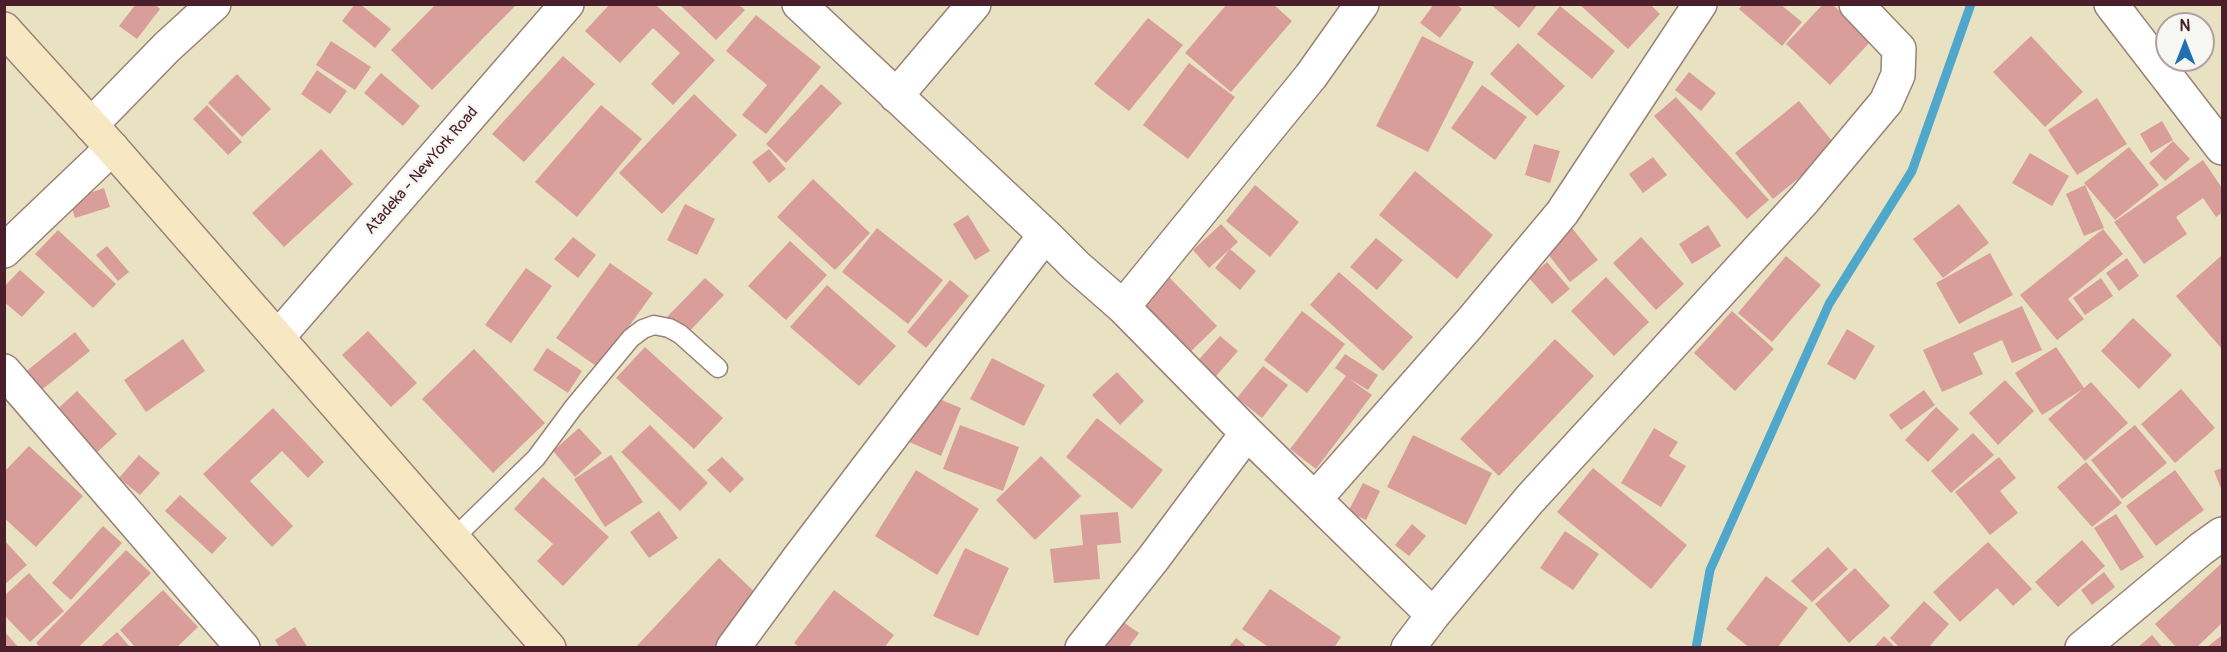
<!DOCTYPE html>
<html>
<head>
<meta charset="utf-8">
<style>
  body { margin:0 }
  #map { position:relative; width:2227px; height:652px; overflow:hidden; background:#e9e2c2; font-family:Pangolin,sans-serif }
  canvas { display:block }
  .frame { position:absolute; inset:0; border:6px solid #4a1f2b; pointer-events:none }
  .north { position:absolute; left:2155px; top:12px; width:60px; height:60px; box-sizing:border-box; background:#f6f6f2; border:2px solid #b1a0a2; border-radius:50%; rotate:0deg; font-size:16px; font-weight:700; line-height:24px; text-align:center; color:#4a1f2b }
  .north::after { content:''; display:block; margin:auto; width:21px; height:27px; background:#1f6fb2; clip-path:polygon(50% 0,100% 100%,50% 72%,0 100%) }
</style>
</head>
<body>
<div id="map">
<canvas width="2227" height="652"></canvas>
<div class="frame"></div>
<div class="north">N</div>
</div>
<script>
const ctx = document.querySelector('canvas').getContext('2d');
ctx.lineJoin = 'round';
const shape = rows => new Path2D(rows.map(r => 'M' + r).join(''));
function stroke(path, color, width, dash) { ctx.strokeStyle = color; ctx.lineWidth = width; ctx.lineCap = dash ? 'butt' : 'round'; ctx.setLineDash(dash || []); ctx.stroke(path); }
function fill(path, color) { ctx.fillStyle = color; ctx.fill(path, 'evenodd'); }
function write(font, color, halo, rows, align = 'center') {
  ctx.font = font + ' Pangolin,sans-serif'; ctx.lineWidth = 5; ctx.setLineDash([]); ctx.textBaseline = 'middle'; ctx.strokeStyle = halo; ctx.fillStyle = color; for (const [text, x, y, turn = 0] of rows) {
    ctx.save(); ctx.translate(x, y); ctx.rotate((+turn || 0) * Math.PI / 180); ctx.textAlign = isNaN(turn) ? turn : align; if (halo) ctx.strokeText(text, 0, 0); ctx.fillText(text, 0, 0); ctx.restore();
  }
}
stroke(shape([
  [1696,648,1710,570,1829,304,1912,171,1971,4]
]), '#4fa8cc', 9);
fill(shape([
  [136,4,155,4,160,9,137,39,119,26],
  [355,4,360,4,391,29,375,48,342,21],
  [436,4,517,4,432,90,391,50],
  [610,4,655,4,715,60,673,105,651,84,680,53,653,28,620,63,585,31],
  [679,4,738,4,745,10,716,40],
  [1227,4,1273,4,1292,21,1231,92,1185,53],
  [1434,4,1456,4,1462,9,1440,38,1420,23],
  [1490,4,1538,4,1519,28],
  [1579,4,1650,4,1660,14,1628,49],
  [1743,4,1780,4,1802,22,1782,46,1739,9],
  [1823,4,1832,4,1871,41,1830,85,1786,44],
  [1560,6,1615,51,1592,79,1537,34],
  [756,15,821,67,766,134,742,115,767,85,726,51],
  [1148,18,1183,45,1129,111,1094,84],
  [1422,36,1474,62,1428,152,1376,126],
  [2031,36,2083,92,2045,127,1993,72],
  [331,41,371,67,355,90,316,65],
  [1518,43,1565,86,1537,116,1490,74],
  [563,56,595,84,524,162,492,134],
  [1189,63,1235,97,1188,159,1143,125],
  [317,70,347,91,330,114,301,94],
  [1689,72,1716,93,1701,111,1675,90],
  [381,73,420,106,403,126,364,93],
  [237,74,271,109,242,137,208,103],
  [821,84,842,103,786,163,766,144],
  [1482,85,1527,117,1495,160,1451,128],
  [694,94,737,135,662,214,619,173],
  [1676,97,1769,200,1747,219,1654,116],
  [2097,98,2127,144,2077,175,2048,130],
  [1799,101,1837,147,1773,199,1735,153],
  [207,105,242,142,228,155,193,119],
  [601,105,642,139,577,217,535,182],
  [2162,121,2173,140,2151,153,2140,134],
  [2173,141,2190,159,2165,181,2149,163],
  [1534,144,1560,151,1550,183,1525,175],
  [2129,147,2159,185,2115,220,2084,183],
  [321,149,353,184,284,247,252,213],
  [769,149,786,169,769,183,752,162],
  [2030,153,2069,176,2052,206,2012,183],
  [1653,157,1667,175,1643,193,1629,174],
  [2203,160,2222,188,2222,213,2216,217,2203,198,2176,217,2187,234,2144,264,2114,222],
  [1415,171,1493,235,1457,279,1379,215],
  [813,179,870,233,835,270,777,217],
  [1255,185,1299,222,1270,257,1226,221],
  [2085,185,2104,228,2084,236,2066,194],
  [104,188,110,207,75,218,69,200],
  [685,204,715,219,697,255,667,240],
  [1959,204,1989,243,1943,278,1913,239],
  [968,215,990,251,975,260,953,224],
  [1567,222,1598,260,1570,282,1539,243],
  [1221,224,1238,242,1209,268,1193,250],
  [1708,225,1721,246,1692,264,1679,244],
  [877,228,943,280,908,324,842,272],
  [2103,229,2123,254,2068,299,2084,319,2057,340,2020,295],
  [58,230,116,284,93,308,35,254],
  [573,237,596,255,578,278,554,259],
  [1641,237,1684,284,1656,310,1613,263],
  [1376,238,1403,260,1377,290,1350,267],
  [790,241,827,275,786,320,748,286],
  [107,246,129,272,118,281,96,255],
  [1230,249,1256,271,1240,290,1215,268],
  [1990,253,2013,295,1959,324,1936,283],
  [2222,255,2222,349,2176,296],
  [1786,256,1821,285,1772,342,1738,313],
  [2127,258,2139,276,2119,291,2106,273],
  [1547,262,1570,289,1552,304,1529,278],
  [610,263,653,293,599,368,556,338],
  [526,268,552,286,511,343,485,325],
  [20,270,45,292,22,317,4,302,4,287],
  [1339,272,1413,337,1383,371,1310,305],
  [1168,276,1217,326,1183,359,1134,310],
  [1606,277,1649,322,1614,356,1571,311],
  [705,278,724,295,684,337,665,319],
  [2101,278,2113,296,2085,315,2073,298],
  [950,280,969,296,926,348,907,332],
  [827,285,896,346,859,386,790,327],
  [2022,306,2042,350,2012,363,2002,340,1973,353,1983,374,1942,392,1923,350],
  [1302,311,1345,344,1307,393,1264,360],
  [1732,311,1774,349,1735,391,1694,353],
  [2133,318,2172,355,2139,389,2101,351],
  [1847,329,1875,346,1855,380,1827,364],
  [368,331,417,383,391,407,342,355],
  [75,332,90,351,39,392,24,373],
  [1220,336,1238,351,1203,391,1185,375],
  [183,339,205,371,146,412,124,380],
  [1555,339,1594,376,1499,476,1460,439],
  [645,347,723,418,694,449,616,378],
  [2056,347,2084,388,2091,382,2128,423,2085,461,2048,419,2083,389,2042,415,2015,373],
  [547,348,582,371,568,393,533,370],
  [474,349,545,423,493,473,422,399],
  [1345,354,1378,375,1368,390,1348,378,1372,395,1316,469,1290,449,1346,376,1335,368],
  [992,358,1045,385,1024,426,970,399],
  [1263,366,1288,385,1262,418,1237,398],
  [1117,372,1144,401,1120,425,1092,395],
  [2005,380,2034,411,1998,445,1969,413],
  [2181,389,2215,428,2175,463,2141,424],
  [1924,390,1935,405,1901,430,1889,415],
  [77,391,117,434,92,457,52,414],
  [927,394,961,408,941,456,907,441],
  [1936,407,1959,429,1928,462,1905,440],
  [273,408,324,462,308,478,282,451,250,481,293,526,272,547,203,474],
  [1097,418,1163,470,1132,509,1066,457],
  [650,425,708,483,680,511,621,452],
  [960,425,1019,447,1003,491,943,469],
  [2135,425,2167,463,2122,499,2091,460],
  [579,428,602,453,575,477,553,451],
  [1654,428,1678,442,1669,456,1686,466,1661,507,1621,483],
  [1973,433,1994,455,1951,493,1931,471],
  [1413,435,1492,473,1466,525,1387,487],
  [29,446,83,496,36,547,4,518,4,472],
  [139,455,160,473,140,495,119,478],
  [611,455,643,502,605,527,574,479],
  [1041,456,1081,496,1035,540,996,500],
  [722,457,744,479,730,493,707,470],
  [1999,457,2016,478,2000,491,2018,513,1990,535,1955,492],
  [2086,462,2122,503,2092,527,2057,487],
  [1593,468,1687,545,1651,589,1557,512],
  [2222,468,2222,491,2214,471],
  [916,470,979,509,937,575,875,536],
  [2175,470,2204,510,2156,546,2126,506],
  [543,477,609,537,563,586,537,561,553,544,514,509],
  [1363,483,1380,491,1366,520,1348,512],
  [180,495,227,538,212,554,165,511],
  [659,511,678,538,649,558,630,532],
  [1118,512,1121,543,1097,545,1100,579,1054,583,1050,549,1083,545,1080,515],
  [2116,514,2144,557,2121,571,2094,528],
  [1412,524,1426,536,1409,556,1395,545],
  [103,526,122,543,71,600,52,583],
  [1565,531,1599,554,1573,590,1540,568],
  [4,540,27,565,4,585],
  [2082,540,2105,566,2058,607,2035,582],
  [1988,542,2032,589,2013,606,1997,588,1960,622,1933,592],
  [1828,547,1848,569,1812,602,1791,581],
  [965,548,1009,568,978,636,933,616],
  [126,550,151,573,78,648,41,648,36,643],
  [719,558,761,598,714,648,635,648],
  [2222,563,2222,623,2196,648,2177,648,2155,624],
  [1855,568,1890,606,1849,643,1815,604],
  [2104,572,2115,587,2092,605,2081,590],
  [29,573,64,611,30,642,4,615,4,596],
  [1766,576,1808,608,1777,648,1750,648,1726,629],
  [1270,589,1341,637,1334,648,1270,648,1242,629],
  [163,590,198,627,176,648,136,648,120,630],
  [834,590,894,635,884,648,800,648,794,643],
  [1924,601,1949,624,1928,648,1900,648,1890,638],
  [1116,617,1139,633,1128,648,1107,648,1099,642],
  [295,627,308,648,280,648,275,640],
  [4,631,19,648,4,648],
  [117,632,131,648,99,648],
  [2152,635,2163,648,2137,648],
  [2222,635,2222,648,2206,648],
  [1884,636,1896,648,1873,648],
  [1236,638,1248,648,1228,648]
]), '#d99e99');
const service = shape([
  [453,539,536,458,573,408,631,338,643,329,654,325,669,328,680,334,718,368]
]);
const minor = shape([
  [799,4,1045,235,1076,266,1123,307,1247,433,1433,615,1408,648],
  [2111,4,2222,148],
  [896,96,974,4],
  [91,125,167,47,214,4],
  [4,251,112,148],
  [1123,307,1311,76,1362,4],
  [278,337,567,4],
  [4,371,243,648],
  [1315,499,1470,323,1562,213,1700,4],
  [1433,615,1530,499,1804,200,1886,102,1898,75,1899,49,1856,4],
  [733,648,799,558,1045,235],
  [1082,648,1153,559,1247,433],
  [2082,648,2201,549,2222,534]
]);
const secondary = shape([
  [4,29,112,148,549,648]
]);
stroke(service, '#9a8076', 21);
stroke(minor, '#9a8076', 36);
stroke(secondary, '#9a8076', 36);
stroke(service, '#fff', 18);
stroke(minor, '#fff', 33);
stroke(secondary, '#f7e8c3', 33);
write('16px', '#4a1f2b', '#f6f6f2', [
  ["Atadeka - NewYork Road",422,171,-49]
]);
</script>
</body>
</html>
